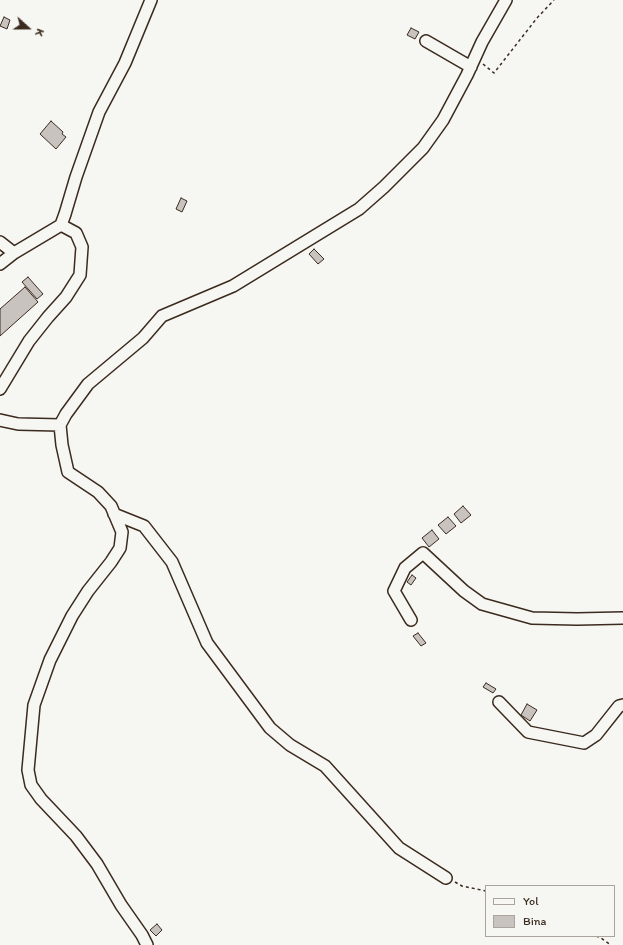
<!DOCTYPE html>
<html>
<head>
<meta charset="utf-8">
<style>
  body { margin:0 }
  #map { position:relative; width:623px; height:945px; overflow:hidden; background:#f6f6f2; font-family:Itim,sans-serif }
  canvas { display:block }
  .legend { position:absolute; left:485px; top:885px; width:130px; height:52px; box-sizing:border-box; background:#f6f6f2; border:1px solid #aba49d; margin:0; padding:5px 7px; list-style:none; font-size:12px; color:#3b2a1e }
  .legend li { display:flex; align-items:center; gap:8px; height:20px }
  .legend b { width:20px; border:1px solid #aba49d }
  .north { position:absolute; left:8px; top:8px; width:40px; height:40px; -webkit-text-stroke:3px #f6f6f2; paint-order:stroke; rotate:111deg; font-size:11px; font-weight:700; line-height:16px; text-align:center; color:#3b2a1e }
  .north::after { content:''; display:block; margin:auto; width:14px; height:18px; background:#3b2a1e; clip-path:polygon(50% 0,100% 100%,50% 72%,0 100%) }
</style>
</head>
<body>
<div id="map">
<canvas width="623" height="945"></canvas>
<ul class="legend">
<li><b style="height:5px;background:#f6f6f2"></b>Yol</li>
<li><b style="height:11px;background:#c8c3be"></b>Bina</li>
</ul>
<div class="north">K</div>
</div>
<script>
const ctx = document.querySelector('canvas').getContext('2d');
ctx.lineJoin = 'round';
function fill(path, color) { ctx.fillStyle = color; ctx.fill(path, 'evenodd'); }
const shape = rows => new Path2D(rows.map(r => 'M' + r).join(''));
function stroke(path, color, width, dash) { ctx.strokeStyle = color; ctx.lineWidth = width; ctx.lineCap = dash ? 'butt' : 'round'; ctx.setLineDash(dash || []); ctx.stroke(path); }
const building = shape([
  [4,17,10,20,7,29,0,26,4,17],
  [411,28,419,32,415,39,407,35,411,28],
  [51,121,63,132,62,134,66,137,56,149,40,134,51,121],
  [181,198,187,201,182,212,176,209,181,198],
  [314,249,324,259,318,264,309,254,314,249],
  [28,277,43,294,37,299,22,282,28,277],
  [25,287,38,302,0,336,0,309,25,287],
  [463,506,471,515,461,523,454,514,463,506],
  [448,517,456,526,446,534,438,525,448,517],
  [432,530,439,539,429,547,422,538,432,530],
  [412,575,416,578,411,585,407,582,412,575],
  [418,633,426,643,421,646,413,636,418,633],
  [486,683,496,689,493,693,483,687,486,683],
  [527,704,537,710,530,721,521,715,527,704],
  [157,924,162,930,156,936,150,930,157,924]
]);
fill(building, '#c8c3be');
stroke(building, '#3b2a1e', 1);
const minor = shape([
  [426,41,471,67],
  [0,242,14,253,61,225,65,214,76,177,99,112,125,63,151,0],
  [0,264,14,253],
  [0,389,29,341,48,317,66,297,80,275,82,247,76,233,61,225],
  [0,420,18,424,60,425],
  [114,514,144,526,172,562,207,643,270,728,290,745,325,766,399,848,446,878],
  [411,620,394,591,405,568,423,553,464,591,482,604,532,618,577,619,623,618],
  [499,702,528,732,584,743,596,735,619,706,623,705],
  [147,945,142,935,121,905,97,864,76,836,41,799,31,785,28,770,34,705,50,660,72,616,88,591,111,562,120,548,122,532,111,506,98,492,68,472,62,445,60,425,66,414,88,384,143,338,162,316,233,286,359,209,384,187,423,148,443,120,467,75,482,42,506,0]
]);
stroke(minor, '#3b2a1e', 14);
stroke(shape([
  [483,64,494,73,537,18,554,0],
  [455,882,462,886,486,891],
  [596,936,601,938,611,945]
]), '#3b2a1e', 1.5, [3, 3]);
stroke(minor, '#f6f6f2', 11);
</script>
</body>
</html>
